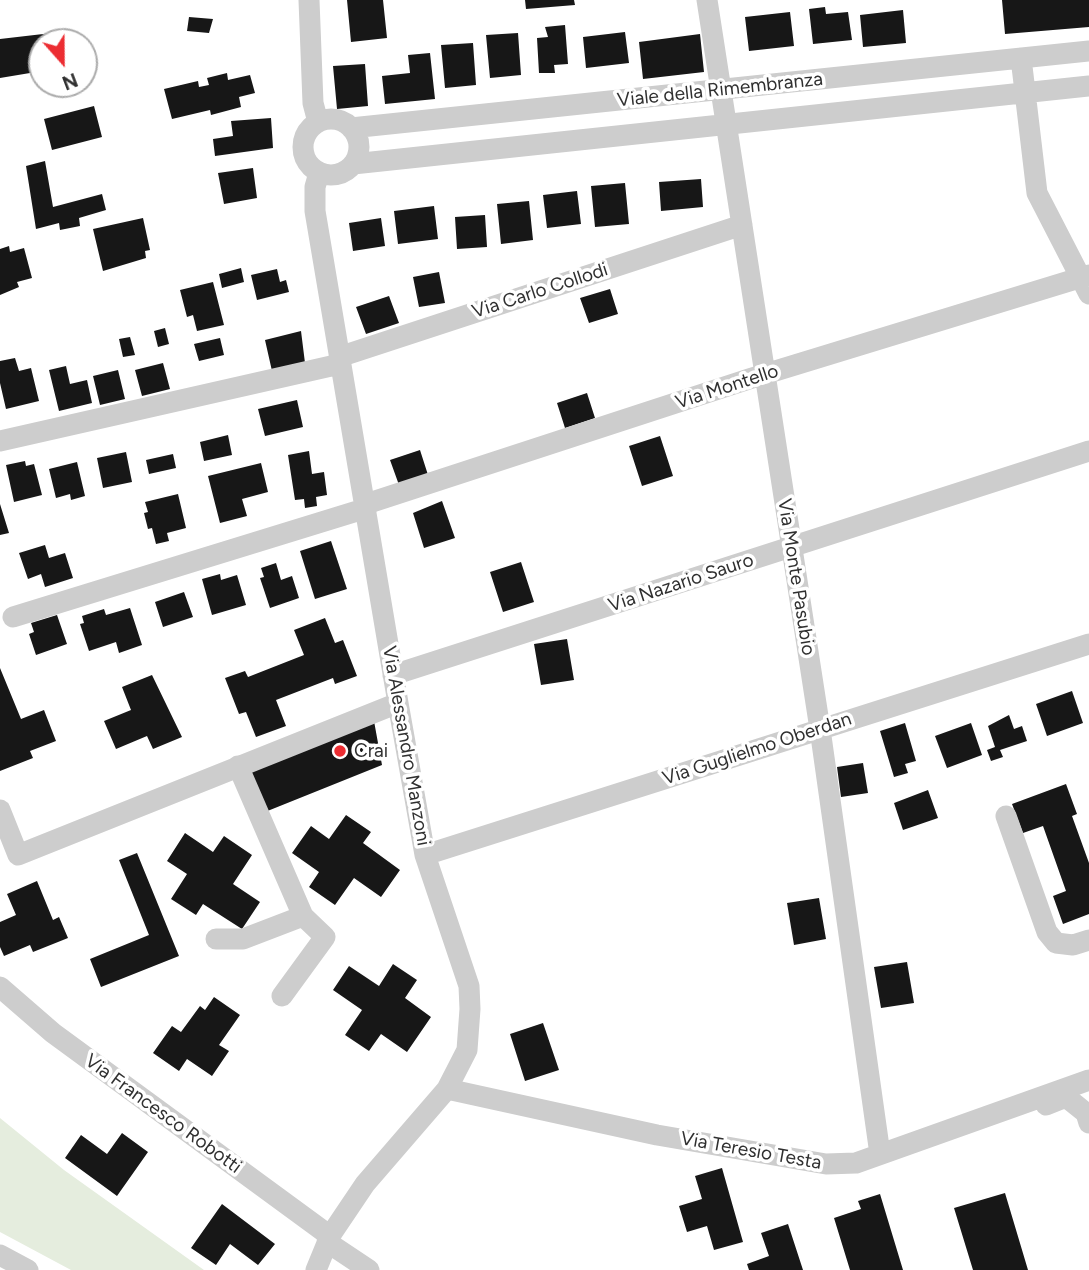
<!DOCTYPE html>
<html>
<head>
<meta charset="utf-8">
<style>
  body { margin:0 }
  #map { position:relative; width:1089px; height:1270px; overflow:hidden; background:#fff; font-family:Figtree,sans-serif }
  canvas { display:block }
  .north { position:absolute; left:28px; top:28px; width:70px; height:70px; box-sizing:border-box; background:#fff; border:2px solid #acacac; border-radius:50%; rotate:159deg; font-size:19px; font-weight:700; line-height:28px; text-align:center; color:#303030 }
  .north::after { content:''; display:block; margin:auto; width:24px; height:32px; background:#ec2d32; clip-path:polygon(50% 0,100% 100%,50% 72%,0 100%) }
</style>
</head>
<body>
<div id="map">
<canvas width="1089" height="1270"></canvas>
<div class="north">N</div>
</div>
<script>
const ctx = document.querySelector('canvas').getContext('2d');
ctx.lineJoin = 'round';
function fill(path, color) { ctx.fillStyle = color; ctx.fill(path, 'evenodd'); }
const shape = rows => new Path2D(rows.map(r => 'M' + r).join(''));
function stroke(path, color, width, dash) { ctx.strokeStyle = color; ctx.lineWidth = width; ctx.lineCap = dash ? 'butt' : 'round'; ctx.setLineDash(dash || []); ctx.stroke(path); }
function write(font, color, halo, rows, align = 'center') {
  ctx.font = font + ' Figtree,sans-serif'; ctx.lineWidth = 7; ctx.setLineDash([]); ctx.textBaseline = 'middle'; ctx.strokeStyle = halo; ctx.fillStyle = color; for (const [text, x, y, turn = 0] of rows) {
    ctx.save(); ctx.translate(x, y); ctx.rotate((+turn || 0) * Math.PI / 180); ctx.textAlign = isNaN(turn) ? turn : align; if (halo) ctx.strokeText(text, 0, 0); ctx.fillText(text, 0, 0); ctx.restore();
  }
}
fill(shape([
  [0,1118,64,1170,204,1270,71,1270,0,1232]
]), '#e5edde');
fill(shape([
  [347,0,383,0,387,38,351,42],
  [525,0,574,0,575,5,526,9],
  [1002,0,1089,0,1089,27,1005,34],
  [825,7,826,14,848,12,852,40,813,44,809,9],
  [903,10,906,43,863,47,860,15],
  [790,12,794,46,749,51,745,17],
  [189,17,213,19,209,33,187,31],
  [565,25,568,64,554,65,555,73,539,73,537,38,548,37,545,27],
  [69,31,72,42,42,42,42,71,0,78,0,39],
  [625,32,629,63,586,68,583,37],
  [518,33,521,75,490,78,486,35],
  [700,34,704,72,643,79,639,42],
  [473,43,476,85,445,88,441,45],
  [430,53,435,99,385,104,382,76,410,73,408,55],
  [365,64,368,106,337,109,333,66],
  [227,73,228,80,250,75,255,93,239,97,241,107,211,115,210,110,172,119,164,89,198,81,199,87,209,85,207,78],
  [94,106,102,137,52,150,44,119],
  [271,118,273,148,215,156,213,139,233,136,231,121],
  [45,161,53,207,102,194,106,210,79,218,80,226,60,230,59,223,36,229,26,166],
  [253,168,257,198,224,204,218,173],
  [701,179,703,207,661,211,659,182],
  [625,183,629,224,595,227,591,186],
  [577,191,581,224,547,228,543,195],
  [529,201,533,240,501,244,497,204],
  [434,206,438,239,398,244,394,211],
  [485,215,487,247,457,249,455,217],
  [143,218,150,250,145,251,146,258,103,271,93,229],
  [381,218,385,246,353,251,349,223],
  [9,246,10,252,24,248,32,278,17,282,19,287,0,295,0,249],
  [241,268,244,282,222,288,219,274],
  [277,269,280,282,286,280,289,292,257,300,251,275],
  [439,272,445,303,419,307,413,277],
  [213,282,224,325,197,331,193,315,187,317,180,290],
  [610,289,618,314,589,323,580,298],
  [389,296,399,323,366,334,356,307],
  [165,328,169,344,158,347,154,331],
  [301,331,305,363,272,371,265,340],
  [130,337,135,355,123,357,119,339],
  [220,338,224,355,199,361,194,344],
  [15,358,19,371,31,368,39,401,6,409,0,383,0,361],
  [163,363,170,389,142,396,135,370],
  [66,366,70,384,87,380,92,403,59,411,49,370],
  [118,370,125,399,100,405,93,376],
  [587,393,595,418,565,428,557,403],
  [297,400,303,427,265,436,258,409],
  [228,435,232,455,204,461,200,442],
  [660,436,673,476,642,486,629,446],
  [420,450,428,475,399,485,390,460],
  [309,451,312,474,324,472,327,495,316,497,317,506,305,508,304,499,295,500,288,455],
  [126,452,132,482,103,488,97,458],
  [173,454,176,468,149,474,146,460],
  [25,461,26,466,34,464,42,495,14,502,6,465],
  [77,462,85,496,71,500,70,494,56,498,49,469],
  [261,463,268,492,242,499,247,516,220,523,208,476],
  [178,494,186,528,167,533,169,541,156,544,152,528,148,529,144,513,148,512,145,502],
  [442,501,455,538,424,548,413,513],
  [0,504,9,533,0,535],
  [331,541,347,589,315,599,300,551],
  [45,545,49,558,65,553,73,578,45,587,41,574,28,579,19,553],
  [521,562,534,602,503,612,490,572],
  [276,563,281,580,292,576,299,598,270,608,260,578,264,577,261,568],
  [220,574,221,580,237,575,246,605,212,615,202,579],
  [184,592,193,617,163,627,155,602],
  [130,608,142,645,119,653,116,642,89,651,80,624,84,623,82,616,104,609,106,615],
  [57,615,67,644,36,655,29,634,34,632,31,623],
  [325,618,335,643,343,640,357,676,335,684,333,678,276,700,286,726,256,737,246,712,239,714,225,678,245,671,248,677,304,655,294,630],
  [567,639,574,680,541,685,534,644],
  [0,668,21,719,44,710,56,741,30,751,33,758,0,771],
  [152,675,182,737,153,749,147,736,116,749,104,721,131,710,122,687],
  [1072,691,1083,723,1047,736,1036,704],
  [1009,715,1014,729,1022,726,1027,741,1000,750,1003,757,991,761,987,750,995,747,988,726],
  [374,721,382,765,265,812,248,771],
  [905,723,916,761,905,764,908,773,894,777,880,731],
  [971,723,982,755,947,768,935,736],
  [863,763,868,793,841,797,837,767],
  [1066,784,1077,814,1072,816,1089,863,1089,914,1063,924,1053,896,1066,891,1043,826,1023,833,1012,804],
  [928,790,938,818,903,830,894,803],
  [346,815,371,832,363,843,400,870,381,897,354,878,335,905,309,887,319,872,292,853,311,826,329,839],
  [185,833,213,852,224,836,252,855,233,884,260,902,242,929,203,904,196,915,171,899,187,874,167,861],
  [137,853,179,956,101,987,90,959,149,935,119,860],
  [37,881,53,920,59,917,68,938,33,952,30,945,4,956,0,947,0,922,16,915,7,894],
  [819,898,826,939,794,945,787,903],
  [907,962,914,1003,881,1008,874,967],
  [393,964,417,980,405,998,431,1017,407,1052,381,1034,369,1051,345,1035,362,1010,333,990,349,966,379,986],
  [214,997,240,1015,219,1045,229,1051,212,1076,187,1059,179,1071,153,1053,172,1026,181,1032,200,1006,205,1010],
  [543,1023,559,1070,525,1081,510,1034],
  [122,1133,148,1152,117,1196,65,1158,81,1135,107,1154],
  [722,1168,743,1242,714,1250,707,1226,687,1232,679,1206,702,1199,695,1176],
  [1005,1193,1028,1270,973,1270,954,1208],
  [880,1194,903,1270,850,1270,834,1218,861,1209,858,1201],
  [222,1204,275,1244,258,1265,230,1244,216,1265,191,1248],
  [788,1224,803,1270,749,1270,747,1264,769,1256,761,1233]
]), '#171717');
stroke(shape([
  [309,0,313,103,318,122],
  [707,0,820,729,880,1154],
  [1021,58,1037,193,1089,294],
  '303 147a28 28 0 1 1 56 0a28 28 0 1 1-56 0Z',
  [351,128,1089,51],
  [353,164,1089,86],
  [339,357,742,225],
  [0,441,340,364],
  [366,504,749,379,1089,275],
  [13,617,367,508],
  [393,675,1089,451],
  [238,766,303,916,325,937,282,996],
  [0,810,18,855,398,703],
  [1006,816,1047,932,1056,943,1073,945,1089,940],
  [425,855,1089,644],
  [216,939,243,939,303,916],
  [0,987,53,1033,330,1236],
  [447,1089,657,1135,826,1164,856,1163,1089,1080],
  [1046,1105,1066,1097,1086,1113,1089,1123],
  [327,1242,369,1270],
  [0,1255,28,1270],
  [316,1270,330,1236,365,1184,447,1089,467,1050,470,1009,469,986,425,855,398,703,315,211,315,187,319,173]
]), '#cdcdcd', 21);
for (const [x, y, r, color] of [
  [340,751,7,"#ec2d32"]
]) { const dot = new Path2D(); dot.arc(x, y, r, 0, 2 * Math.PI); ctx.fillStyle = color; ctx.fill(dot); stroke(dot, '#fff', 2.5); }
write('19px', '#303030', '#fff', [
  ["Viale della Rimembranza",720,90,-6],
  ["Via Carlo Collodi",540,291,-18],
  ["Via Montello",727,387,-18],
  ["Via Monte Pasubio",796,577,81],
  ["Via Nazario Sauro",681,583,-18],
  ["Via Alessandro Manzoni",406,746,80],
  ["Via Guglielmo Oberdan",757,749,-18],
  ["Via Francesco Robotti",163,1114,36],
  ["Via Teresio Testa",751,1151,10]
]);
write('19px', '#303030', '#fff', [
  ["Crai",354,751]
], 'left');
</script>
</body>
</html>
